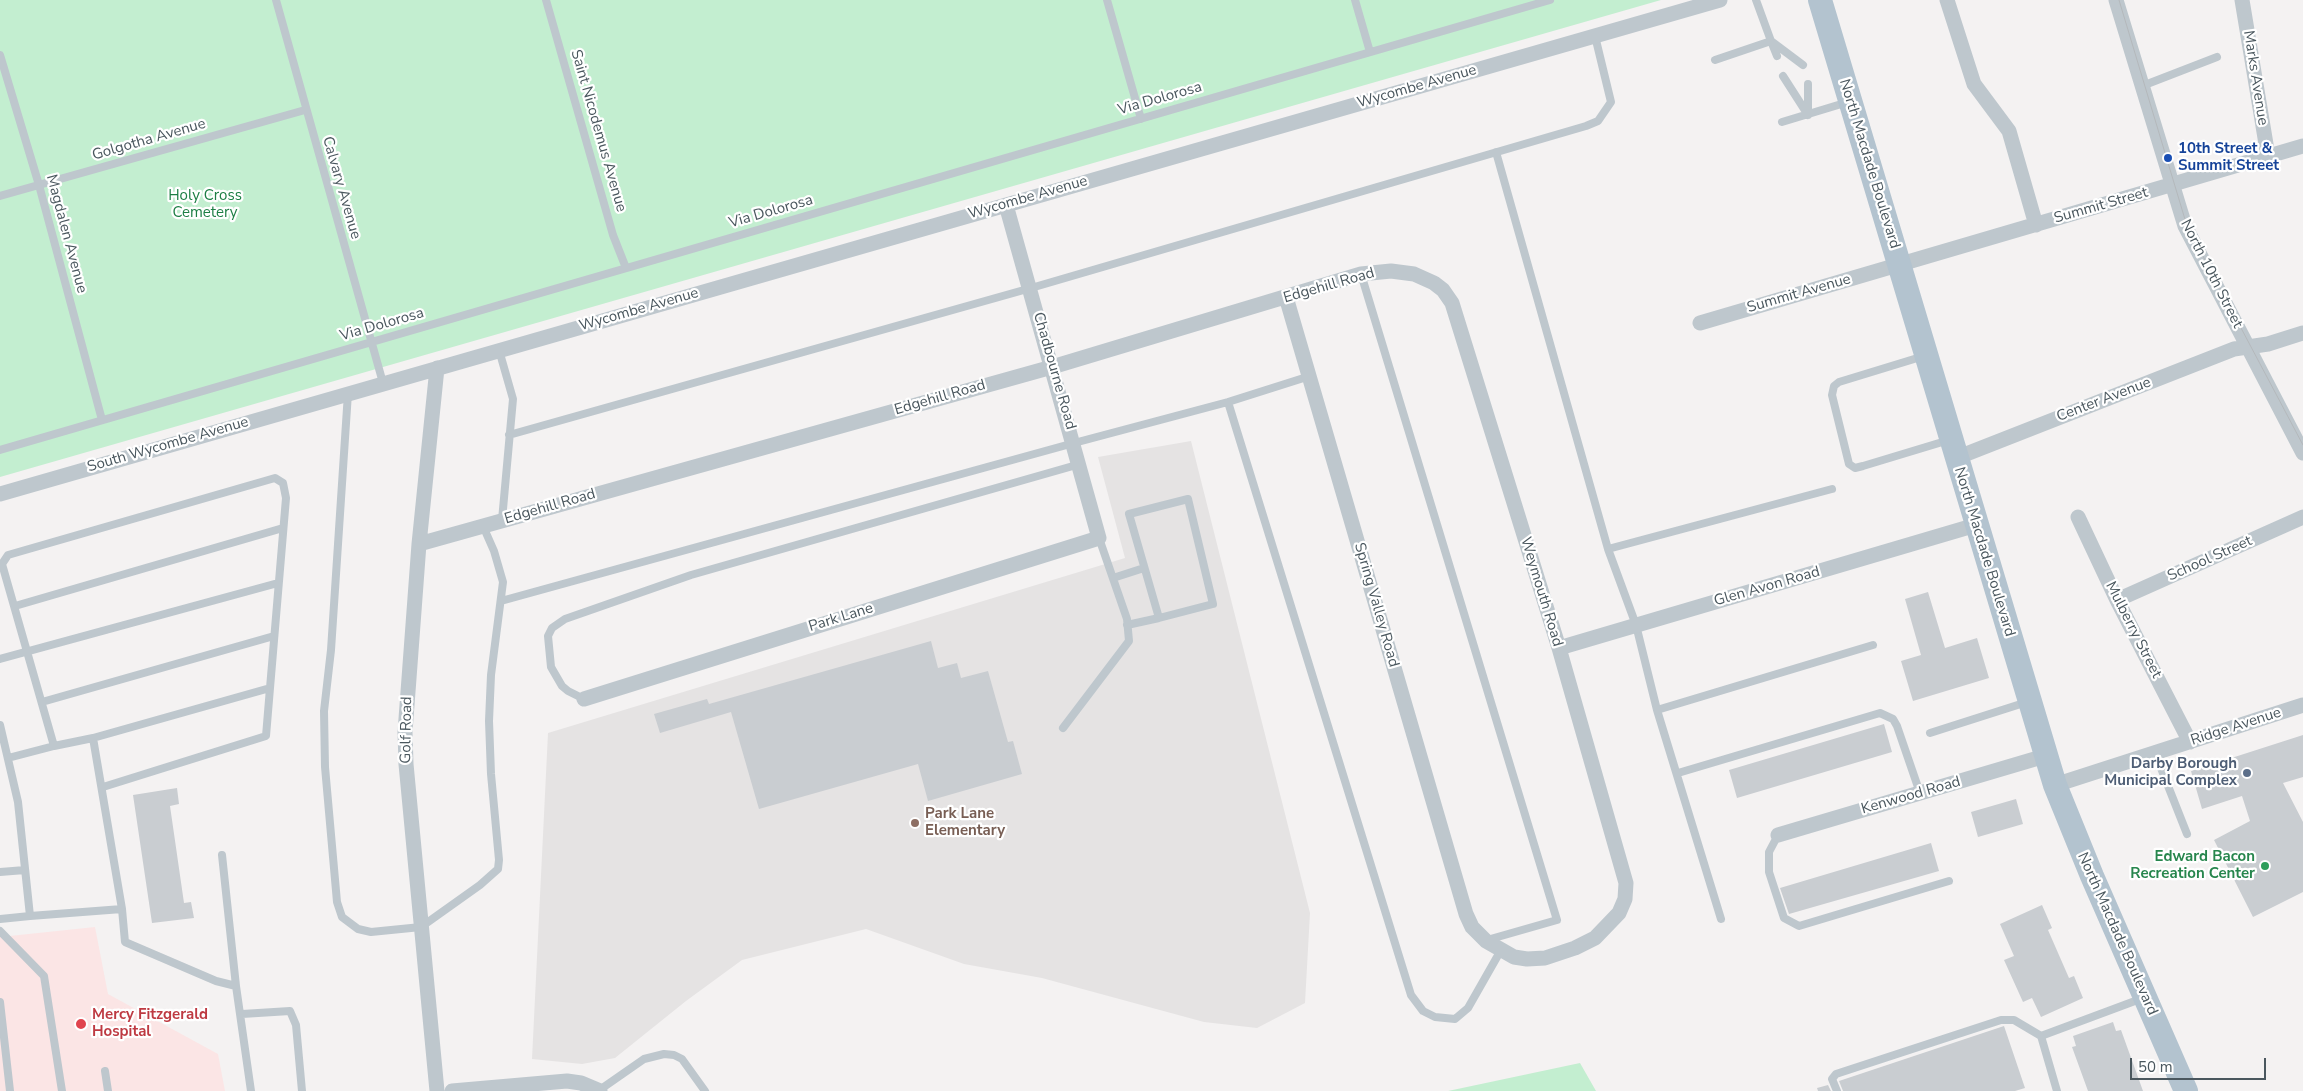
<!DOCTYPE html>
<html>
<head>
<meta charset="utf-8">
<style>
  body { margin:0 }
  #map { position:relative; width:2303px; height:1091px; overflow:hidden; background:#f4f2f2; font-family:"Nunito Sans",sans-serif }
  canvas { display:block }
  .scale { position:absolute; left:2130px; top:1058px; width:136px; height:22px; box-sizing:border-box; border:2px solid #4a575e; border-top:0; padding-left:6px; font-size:15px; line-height:18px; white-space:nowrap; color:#4a575e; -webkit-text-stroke:4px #fff; paint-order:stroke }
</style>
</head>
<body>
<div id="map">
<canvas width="2303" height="1091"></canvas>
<div class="scale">50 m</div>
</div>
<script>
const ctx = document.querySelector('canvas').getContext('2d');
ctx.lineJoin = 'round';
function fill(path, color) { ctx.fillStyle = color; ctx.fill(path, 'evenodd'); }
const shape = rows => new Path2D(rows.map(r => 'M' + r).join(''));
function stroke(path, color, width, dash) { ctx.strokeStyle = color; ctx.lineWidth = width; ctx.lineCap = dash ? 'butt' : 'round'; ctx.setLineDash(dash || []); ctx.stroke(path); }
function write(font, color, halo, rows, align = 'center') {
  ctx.font = font + ' "Nunito Sans",sans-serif'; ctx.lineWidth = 4.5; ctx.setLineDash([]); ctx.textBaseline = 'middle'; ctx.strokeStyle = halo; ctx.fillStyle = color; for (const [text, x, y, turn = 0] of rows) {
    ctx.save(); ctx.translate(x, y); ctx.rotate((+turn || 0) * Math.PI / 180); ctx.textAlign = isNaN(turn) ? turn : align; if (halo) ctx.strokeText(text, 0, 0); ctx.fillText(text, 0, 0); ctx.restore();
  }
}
fill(shape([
  [1191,441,1310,913,1305,1003,1257,1028,1204,1022,1042,978,964,964,866,929,742,960,686,1001,615,1058,582,1064,532,1059,548,733,1125,558,1098,457]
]), '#e5e3e3');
fill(shape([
  [95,927,108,994,218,1054,225,1091,0,1091,0,937]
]), '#fbe5e5');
fill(shape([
  [0,0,1661,0,0,477],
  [1580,1063,1596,1091,1448,1091]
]), '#c3eed0');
fill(shape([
  [1928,592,1945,648,1977,638,1989,678,1913,701,1901,661,1921,655,1905,599],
  [931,641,938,668,957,663,961,678,988,671,1008,742,1013,741,1022,774,928,801,918,764,759,809,731,712,660,733,654,714,707,699,709,704],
  [1884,724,1892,752,1737,798,1729,770],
  [2303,735,2303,777,2283,783,2303,822,2303,892,2253,917,2214,840,2250,821,2242,796,2202,809,2191,771],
  [177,788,179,804,170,806,184,903,191,902,194,918,152,923,133,795],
  [2016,799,2023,824,1978,837,1971,812],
  [1931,843,1939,871,1789,914,1780,888],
  [2042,905,2052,928,2048,930,2069,978,2074,976,2083,998,2041,1017,2032,998,2023,1002,2004,960,2014,956,2000,924],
  [2113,1022,2116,1031,2121,1030,2143,1091,2088,1091,2072,1047,2076,1046,2073,1036],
  [2004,1026,2025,1088,2015,1091,1843,1091,1839,1081],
  [1828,1085,1831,1091,1818,1091,1817,1088]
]), '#c9cdd1');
stroke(shape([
  [276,0,383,383],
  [546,0,613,235,626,268],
  [1107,0,1141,119],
  [1355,0,1370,52],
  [1756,0,1771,41,1803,65],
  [0,55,39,185,102,420],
  [1715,60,1771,41,1777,56],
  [1783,76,1808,115],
  [1808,84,1808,115],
  [2142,86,2217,57],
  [1782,122,1848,102],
  [1496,152,1608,549,1636,625,1657,710,1721,919],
  [0,196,305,110],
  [1361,274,1557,920,1487,940],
  [499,350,513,399,502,520],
  [1924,356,1839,382,1834,386,1832,395,1849,464,1855,468,1863,466,1949,440],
  [348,393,331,650,324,711,325,767,337,902,342,917,358,929,371,932,421,927,480,885,498,869,499,860,491,774,489,721,491,675,503,582,494,551,483,526],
  [1228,402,1411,995,1423,1011,1435,1017,1455,1019,1468,1008,1501,950],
  [509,435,1031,288,1586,126,1598,121,1611,102,1595,36],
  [0,450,1550,0],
  [1608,549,1832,489],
  [1113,578,1144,568],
  [501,601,1074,443,1228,402,1310,376],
  [15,606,283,528],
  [1127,625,1159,618,1213,604,1188,499,1129,514,1159,618],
  [0,659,278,583],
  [584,699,568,691,562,686,551,667,548,636,552,628,565,619,691,575,1080,464],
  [42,702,274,636],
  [1657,710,1873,645],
  [0,725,18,802,30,916,0,919],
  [1063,728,1129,641,1127,619,1099,538],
  [1930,733,2027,702],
  [54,746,93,738],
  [2155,753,2187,834],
  [8,758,54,746,2,564,8,555,275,478,283,483,286,498,270,688,93,738,122,909,30,916],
  [1678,773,1880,713,1893,719,1897,726,1920,793],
  [103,787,266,736,270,688],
  [1778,835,1769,852,1769,872,1784,918,1799,926,1949,881],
  [222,855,236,986],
  [0,872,25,870],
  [122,909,125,942,216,981,236,986,251,1091],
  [0,931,44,976,62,1091],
  [0,1002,10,1091],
  [242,1014,290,1011,296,1025,302,1091],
  [105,1071,108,1091],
  [598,1091,644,1059,664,1054,674,1055,682,1059,705,1091],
  [1837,1091,1832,1079,1836,1074,2001,1020,2014,1020,2041,1036],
  [2057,1091,2041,1036,2143,998]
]), '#bec7cd', 8);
stroke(shape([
  [1947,0,1974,84,2009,131,2036,225],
  [2116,0,2185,226,2303,453],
  [2242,0,2268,156],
  [1700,323,2303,146],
  [437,368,419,544,405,732,406,764,437,1091],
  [1956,458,2234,349,2268,344,2303,333],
  [0,494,1720,0],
  [2078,517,2117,600,2190,742],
  [419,544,1052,367,1361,274,1391,271,1414,274,1434,283,1443,290,1452,303,1559,648,1626,883,1625,899,1619,913,1595,938,1575,948,1545,958,1527,959,1514,957,1486,941,1472,927,1466,914,1286,297],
  [2117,600,2303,517],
  [1559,648,1976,525],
  [584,699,1099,538,1006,205],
  [2055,785,2303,705],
  [1778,835,2045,756],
  [452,1091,567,1081,581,1083,600,1091]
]), '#bec7cd', 15);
stroke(shape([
  [1820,0,2055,785,2092,876,2186,1091]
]), '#b3c3cf', 24);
stroke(shape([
  [2119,0,2187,226,2303,445]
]), '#b4b8bb', 1);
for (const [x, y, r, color] of [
  [2168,158,5,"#1a4fb4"],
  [2247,773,5,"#5c6f8a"],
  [915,823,5,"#8d6e63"],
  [2265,866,5,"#2e9e5b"],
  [81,1024,6,"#e0444e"]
]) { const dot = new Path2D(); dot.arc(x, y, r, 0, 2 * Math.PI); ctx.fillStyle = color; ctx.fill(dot); stroke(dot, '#fff', 2); }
write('15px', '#4a575e', '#fff', [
  ["Marks Avenue",2255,78,81],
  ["Wycombe Avenue",1417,87,-16],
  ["Via Dolorosa",1160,99,-16],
  ["Saint Nicodemus Avenue",598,131,74],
  ["Golgotha Avenue",149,140,-16],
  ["North Macdade Boulevard",1869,164,73],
  ["Calvary Avenue",341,188,74],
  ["Wycombe Avenue",1028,198,-16],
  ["Summit Street",2101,206,-16],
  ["Via Dolorosa",771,212,-16],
  ["Magdalen Avenue",66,234,75],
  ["North 10th Street",2211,274,63],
  ["Edgehill Road",1329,286,-16],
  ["Summit Avenue",1799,294,-16],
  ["Wycombe Avenue",639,310,-16],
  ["Via Dolorosa",382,325,-16],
  ["Chadbourne Road",1054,371,74],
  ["Edgehill Road",940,398,-16],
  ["Center Avenue",2104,400,-21],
  ["South Wycombe Avenue",168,445,-16],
  ["Edgehill Road",550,507,-16],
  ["North Macdade Boulevard",1984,552,73],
  ["School Street",2210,559,-24],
  ["Glen Avon Road",1767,587,-16],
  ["Weymouth Road",1541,592,73],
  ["Spring Valley Road",1376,605,74],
  ["Park Lane",841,618,-17],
  ["Mulberry Street",2133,630,63],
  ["Ridge Avenue",2236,727,-18],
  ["Golf Road",407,730,-89],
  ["Kenwood Road",1911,796,-16],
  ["North Macdade Boulevard",2117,934,66]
]);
write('bold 15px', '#164399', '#fff', [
  ["10th Street &",2178,149],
  ["Summit Street",2178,166]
], 'left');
write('15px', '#1c7e44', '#fff', [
  ["Holy Cross",205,196],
  ["Cemetery",205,213]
]);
write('bold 15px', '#4e5e75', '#fff', [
  ["Darby Borough",2237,764],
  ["Municipal Complex",2237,781]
], 'right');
write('bold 15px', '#785e54', '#fff', [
  ["Park Lane",925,814],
  ["Elementary",925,831]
], 'left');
write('bold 15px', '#27864d', '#fff', [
  ["Edward Bacon",2255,857],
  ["Recreation Center",2255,874]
], 'right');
write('bold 15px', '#be3a42', '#fff', [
  ["Mercy Fitzgerald",92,1015],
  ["Hospital",92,1032]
], 'left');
</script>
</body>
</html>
